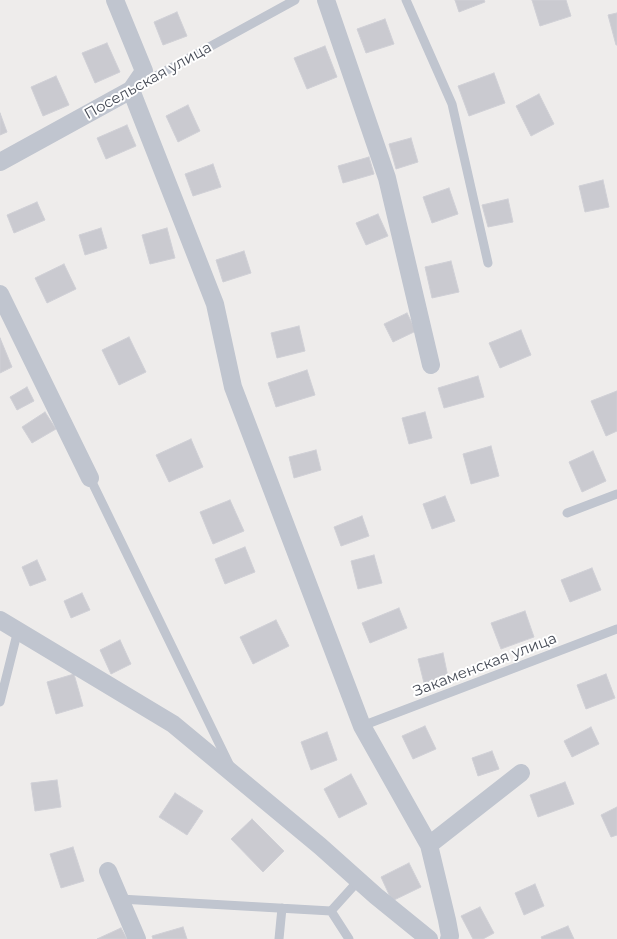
<!DOCTYPE html>
<html>
<head>
<meta charset="utf-8">
<style>
  body { margin:0 }
  canvas { display:block; background:#eeeceb }
</style>
</head>
<body>
<canvas width="617" height="939"></canvas>
<script>
const ctx = document.querySelector('canvas').getContext('2d');
ctx.lineJoin = 'round';
function fill(path, color) { ctx.fillStyle = color; ctx.fill(path, 'evenodd'); }
const shape = rows => new Path2D(rows.map(r => 'M' + r).join(''));
function stroke(path, color, width, dash) { ctx.strokeStyle = color; ctx.lineWidth = width; ctx.lineCap = dash ? 'butt' : 'round'; ctx.setLineDash(dash || []); ctx.stroke(path); }
function write(font, color, halo, rows, align = 'center') {
  ctx.font = font + ' Montserrat,sans-serif'; ctx.lineWidth = 4; ctx.setLineDash([]); ctx.textBaseline = 'middle'; ctx.strokeStyle = halo; ctx.fillStyle = color; for (const [text, x, y, turn = 0] of rows) {
    ctx.save(); ctx.translate(x, y); ctx.rotate((+turn || 0) * Math.PI / 180); ctx.textAlign = isNaN(turn) ? turn : align; if (halo) ctx.strokeText(text, 0, 0); ctx.fillText(text, 0, 0); ctx.restore();
  }
}
const building = shape([
  [455,0,484,0,485,2,459,12,455,0],
  [532,0,566,0,571,16,540,26,532,0],
  [177,12,187,36,163,45,154,22,177,12],
  [617,13,617,45,616,45,608,15,617,13],
  [385,19,394,44,366,53,357,29,385,19],
  [107,43,120,72,95,83,82,53,107,43],
  [325,46,337,77,307,89,294,58,325,46],
  [494,73,505,103,469,116,458,86,494,73],
  [56,76,69,105,43,116,31,87,56,76],
  [539,94,554,124,531,136,516,106,539,94],
  [188,105,200,131,178,142,166,116,188,105],
  [0,113,7,132,0,135,0,113],
  [127,125,136,146,106,159,97,138,127,125],
  [411,138,418,162,396,169,389,144,411,138],
  [369,157,374,174,343,183,338,166,369,157],
  [213,164,221,187,193,196,185,174,213,164],
  [603,180,609,207,585,212,579,186,603,180],
  [449,188,458,214,432,223,423,197,449,188],
  [508,199,513,222,488,227,482,205,508,199],
  [37,202,45,220,14,233,7,215,37,202],
  [378,214,388,236,366,245,356,223,378,214],
  [101,228,107,248,85,255,79,235,101,228],
  [167,228,175,258,150,264,142,235,167,228],
  [244,251,251,273,223,282,216,260,244,251],
  [451,261,459,292,432,298,425,267,451,261],
  [64,264,76,289,47,303,35,278,64,264],
  [407,313,416,331,393,342,384,324,407,313],
  [299,326,305,351,277,358,271,333,299,326],
  [521,330,531,355,500,368,489,343,521,330],
  [129,337,146,372,119,385,102,350,129,337],
  [0,338,12,367,0,373,0,338],
  [307,370,315,395,276,407,268,383,307,370],
  [478,376,484,397,444,408,438,388,478,376],
  [27,387,34,401,17,410,10,397,27,387],
  [617,391,617,431,606,436,591,401,617,391],
  [45,412,56,429,32,443,22,427,45,412],
  [425,412,432,438,409,444,402,418,425,412],
  [191,439,203,467,169,482,156,455,191,439],
  [491,446,499,476,471,484,463,454,491,446],
  [316,450,321,470,294,478,289,457,316,450],
  [593,451,606,481,582,492,569,462,593,451],
  [445,496,455,521,432,529,423,504,445,496],
  [230,500,244,531,213,544,200,512,230,500],
  [362,516,369,536,341,546,334,527,362,516],
  [245,547,255,572,225,584,215,559,245,547],
  [374,555,382,583,358,589,351,561,374,555],
  [37,560,46,580,30,586,22,567,37,560],
  [592,568,601,590,570,602,561,580,592,568],
  [82,593,90,610,71,618,64,601,82,593],
  [399,608,407,628,370,643,362,623,399,608],
  [525,611,534,637,501,649,491,623,525,611],
  [276,620,289,646,253,664,240,637,276,620],
  [120,640,131,664,111,674,100,650,120,640],
  [443,653,448,677,424,683,418,659,443,653],
  [74,674,83,706,56,714,47,682,74,674],
  [606,674,615,698,586,709,577,685,606,674],
  [425,726,436,749,413,759,402,736,425,726],
  [591,727,599,744,572,757,564,741,591,727],
  [327,732,337,760,311,770,301,742,327,732],
  [492,751,499,769,478,776,472,758,492,751],
  [351,774,367,804,339,818,324,789,351,774],
  [57,780,61,807,35,811,31,783,57,780],
  [565,782,574,804,538,817,530,795,565,782],
  [175,793,203,811,187,835,159,817,175,793],
  [617,807,617,835,611,837,601,815,617,807],
  [252,819,284,851,263,872,231,839,252,819],
  [73,847,84,881,61,888,50,854,73,847],
  [409,863,421,887,392,901,381,877,409,863],
  [535,884,544,906,524,915,515,893,535,884],
  [480,907,494,933,483,939,473,939,461,916,480,907],
  [568,926,574,939,542,939,541,937,568,926],
  [183,927,187,939,153,939,152,936,183,927],
  [121,928,127,939,97,939,121,928]
]);
fill(building, '#cacad0');
stroke(building, '#d0d0d6', 1);
stroke(shape([
  [406,0,452,104,488,263],
  [138,86,295,0],
  [90,478,230,766],
  [567,513,617,494],
  [0,702,18,630],
  [362,726,617,629],
  [120,899,331,911,359,880],
  [331,911,349,939],
  [279,939,282,908]
]), '#c0c5cf', 9);
stroke(shape([
  [326,0,387,178,431,365],
  [131,90,215,304,233,387,362,726,429,845,447,920,450,936,449,939],
  [0,162,131,90,144,71,115,0],
  [0,294,90,478],
  [0,620,173,724,320,846,376,896,429,939],
  [429,845,521,773],
  [108,871,137,939]
]), '#c0c5cf', 18);
write('15px', '#464b56', '#fff', [
  ["Посельская улица",148,81,-29],
  ["Закаменская улица",485,665,-21]
]);
</script>
</body>
</html>
